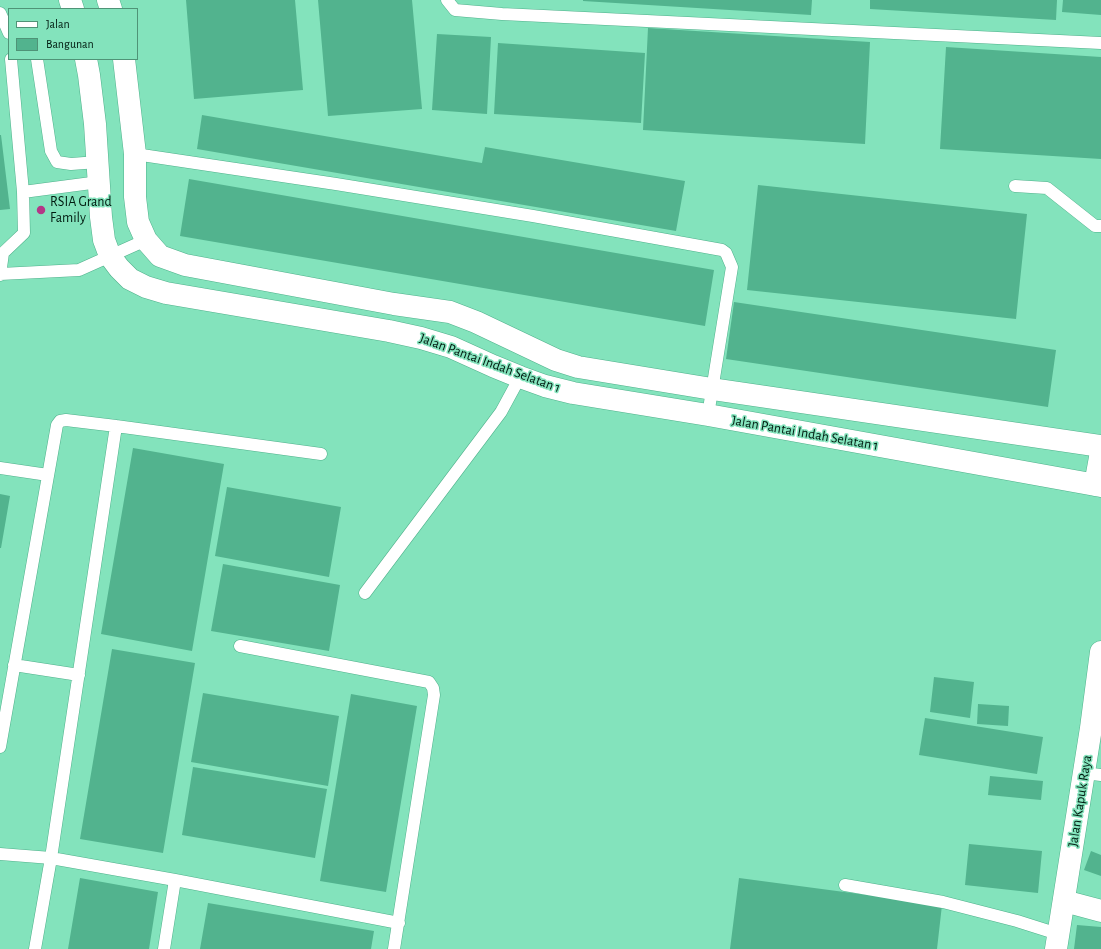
<!DOCTYPE html>
<html>
<head>
<meta charset="utf-8">
<style>
  body { margin:0 }
  #map { position:relative; width:1101px; height:949px; overflow:hidden; background:#83e3bc; font-family:"Alegreya Sans",sans-serif }
  canvas { display:block }
  .legend { position:absolute; left:8px; top:8px; width:130px; height:52px; box-sizing:border-box; background:#83e3bc; border:1px solid #4f9377; margin:0; padding:5px 7px; list-style:none; font-size:12px; color:#001b10 }
  .legend li { display:flex; align-items:center; gap:8px; height:20px }
  .legend b { width:20px; border:1px solid #4f9377 }
</style>
</head>
<body>
<div id="map">
<canvas width="1101" height="949"></canvas>
<ul class="legend">
<li><b style="height:5px;background:#fff"></b>Jalan</li>
<li><b style="height:11px;background:#52b38e"></b>Bangunan</li>
</ul>
</div>
<script>
const ctx = document.querySelector('canvas').getContext('2d');
ctx.lineJoin = 'round';
function fill(path, color) { ctx.fillStyle = color; ctx.fill(path, 'evenodd'); }
const shape = rows => new Path2D(rows.map(r => 'M' + r).join(''));
function stroke(path, color, width, dash) { ctx.strokeStyle = color; ctx.lineWidth = width; ctx.lineCap = dash ? 'butt' : 'round'; ctx.setLineDash(dash || []); ctx.stroke(path); }
function write(font, color, halo, rows, align = 'center') {
  ctx.font = font + ' "Alegreya Sans",sans-serif'; ctx.lineWidth = 3; ctx.setLineDash([]); ctx.textBaseline = 'middle'; ctx.strokeStyle = halo; ctx.fillStyle = color; for (const [text, x, y, turn = 0] of rows) {
    ctx.save(); ctx.translate(x, y); ctx.rotate((+turn || 0) * Math.PI / 180); ctx.textAlign = isNaN(turn) ? turn : align; if (halo) ctx.strokeText(text, 0, 0); ctx.fillText(text, 0, 0); ctx.restore();
  }
}
fill(shape([
  [186,0,295,0,303,90,194,99],
  [318,0,412,0,422,109,328,116],
  [583,0,812,0,811,15,583,1],
  [870,0,1057,0,1056,20,870,9],
  [1063,0,1101,0,1101,15,1062,12],
  [648,28,870,42,865,144,643,130],
  [437,34,491,37,487,114,432,110],
  [498,43,645,53,641,123,494,114],
  [946,47,1101,57,1101,159,940,149],
  [202,115,482,163,485,147,685,181,676,231,197,149],
  [0,135,1,135,10,209,0,210],
  [189,179,714,270,705,326,180,236],
  [758,185,1027,214,1016,319,747,290],
  [734,302,1056,350,1048,407,726,359],
  [133,448,224,464,192,651,101,634],
  [227,487,341,507,329,577,215,556],
  [0,494,10,496,1,548,0,548],
  [223,564,340,585,329,651,211,631],
  [112,649,195,663,163,853,80,839],
  [934,677,974,682,970,718,930,712],
  [203,693,339,716,328,786,191,762],
  [351,694,417,706,386,892,320,881],
  [978,704,1009,706,1008,726,977,724],
  [925,718,1043,737,1037,774,919,755],
  [193,767,327,789,315,858,182,835],
  [990,776,1043,781,1041,800,988,795],
  [969,844,1042,851,1038,893,965,885],
  [1091,851,1101,855,1101,876,1084,870],
  [80,878,158,892,149,949,68,949],
  [739,878,942,905,937,949,730,949],
  [208,903,374,931,371,949,200,949],
  [1077,925,1101,927,1101,949,1074,949]
]), '#52b38e');
const service = shape([
  [447,0,455,10,502,14,1101,43],
  [0,13,9,33],
  [37,59,51,151,57,162,71,164,98,162],
  [135,154,336,184,533,216,722,250,726,253,732,267,708,415],
  [1015,186,1047,188,1095,226,1101,226],
  [23,192,99,182],
  [0,274,79,270,146,240],
  [0,275,3,253,24,233,23,192,11,59],
  [0,468,48,475],
  [365,593,501,412,520,377],
  [240,646,429,682,433,688,434,695,394,949],
  [14,665,79,675],
  [0,747,57,425,60,421,66,420,116,426,321,454],
  [1084,773,1101,775],
  [0,854,51,858,175,880,399,923],
  [845,885,943,902,1017,921,1058,934],
  [35,949,51,858,116,426],
  [164,949,175,880]
]);
const minor = shape([
  [1064,901,1101,911]
]);
const tertiary = shape([
  [70,0,73,9],
  [108,0,111,9],
  [86,59,89,75,95,124,101,217,104,240,110,256,119,268,130,279,146,287,166,293,389,331,421,338,451,347,493,366,520,377,545,386,573,393,708,415,1101,486],
  [124,59,135,154,135,197,138,222,146,240,160,256,185,265,394,304,450,312,476,322,556,360,578,367,712,389,1101,446],
  [1095,485,1101,452]
]);
const secondary = shape([
  [1056,949,1091,728,1101,652]
]);
stroke(service, '#4fb18b', 13);
stroke(minor, '#4fb18b', 23);
stroke(tertiary, '#4fb18b', 23);
stroke(secondary, '#4fb18b', 23);
stroke(service, '#fff', 12);
stroke(minor, '#fff', 22);
stroke(tertiary, '#fff', 22);
stroke(secondary, '#fff', 22);
for (const [x, y, r, color] of [
  [41,210,5,"#b43787"]
]) { const dot = new Path2D(); dot.arc(x, y, r, 0, 2 * Math.PI); ctx.fillStyle = color; ctx.fill(dot); stroke(dot, '#83e3bc', 1.5); }
write('14px', '#001b10', '#83e3bc', [
  ["RSIA Grand",50,202],
  ["Family",50,218]
], 'left');
write('14px', '#001b10', '#83e3bc', [
  ["Jalan Pantai Indah Selatan 1",490,363,20],
  ["Jalan Pantai Indah Selatan 1",805,433,10],
  ["Jalan Kapuk Raya",1080,801,-81]
]);
</script>
</body>
</html>
